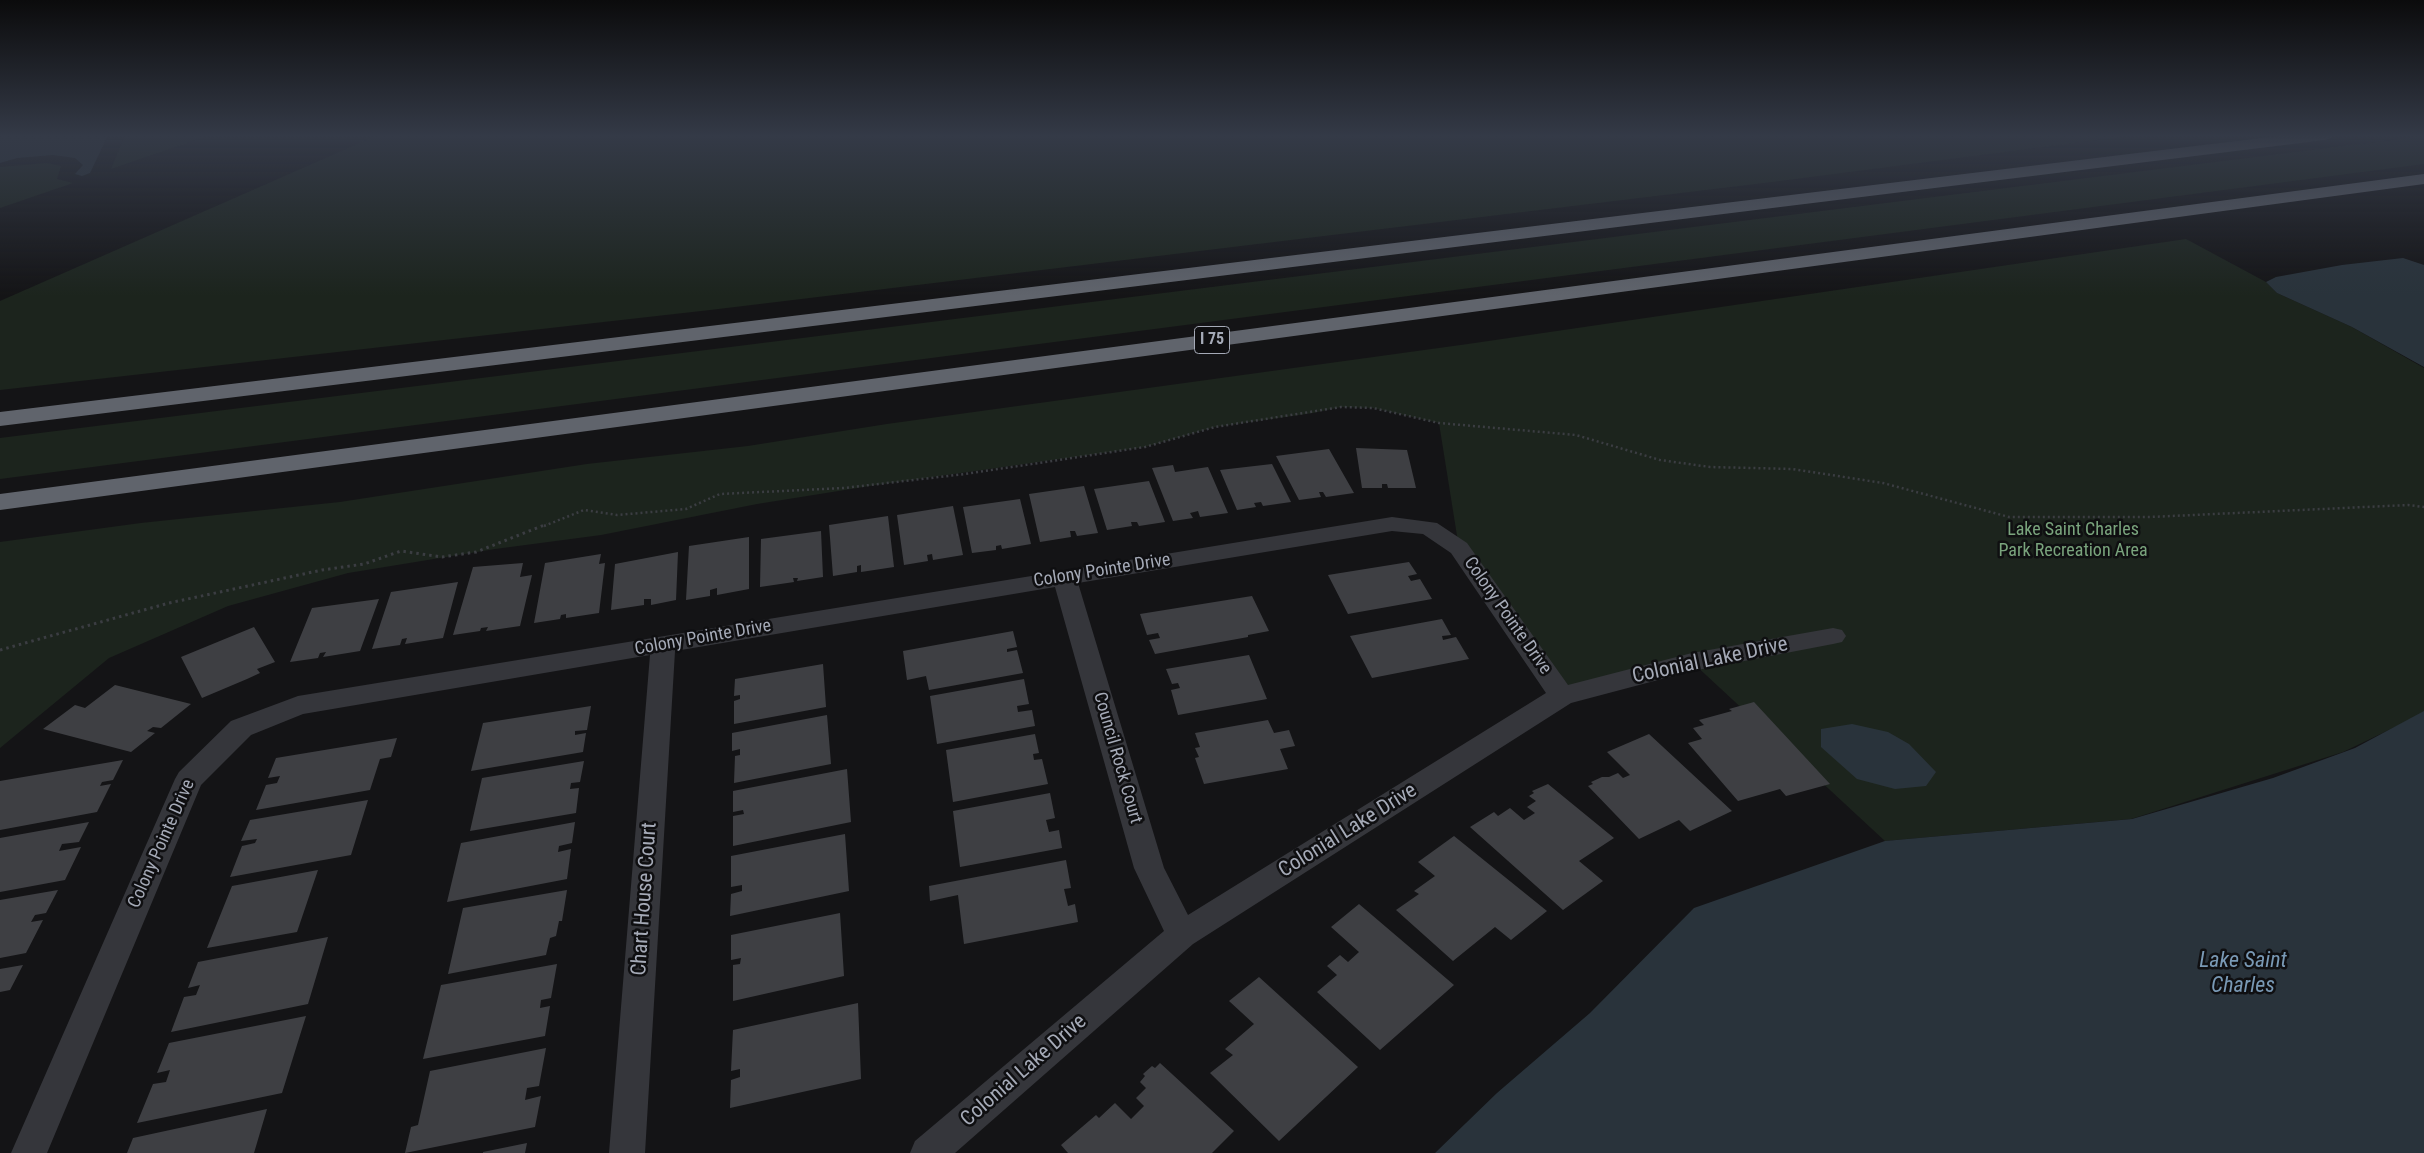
<!DOCTYPE html>
<html>
<head>
<meta charset="utf-8">
<style>
  body { margin:0 }
  canvas { display:block; background:#141416 }
</style>
</head>
<body>
<canvas width="2424" height="1153"></canvas>
<script>
const ctx = document.querySelector('canvas').getContext('2d');
ctx.lineJoin = 'round';
function fill(path, color) { ctx.fillStyle = color; ctx.fill(path, 'evenodd'); }
const shape = rows => new Path2D(rows.map(r => 'M' + r).join(''));
function stroke(path, color, width, dash) { ctx.strokeStyle = color; ctx.lineWidth = width; ctx.lineCap = dash ? 'butt' : 'round'; ctx.setLineDash(dash || []); ctx.stroke(path); }
function write(font, color, halo, rows, align = 'center') {
  ctx.font = font + ' "Roboto Condensed",sans-serif'; ctx.lineWidth = 5; ctx.setLineDash([]); ctx.textBaseline = 'middle'; ctx.strokeStyle = halo; ctx.fillStyle = color; for (const [text, x, y, turn = 0] of rows) {
    ctx.save(); ctx.translate(x, y); ctx.rotate((+turn || 0) * Math.PI / 180); ctx.textAlign = isNaN(turn) ? turn : align; if (halo) ctx.strokeText(text, 0, 0); ctx.fillText(text, 0, 0); ctx.restore();
  }
}
fill(shape([
  [125,135,210,135,111,169],
  [378,135,2136,135,1772,182,710,310,0,390,0,301],
  [2424,136,2424,164,0,479,0,438],
  [47,163,61,166,57,179,73,183,0,208,0,167],
  [2186,239,2266,282,2277,293,2352,327,2424,368,2424,713,2343,752,2131,819,1885,841,1692,662,1562,696,1459,548,1439,423,1373,408,1341,407,1313,413,1215,427,1145,447,876,485,757,504,601,535,495,549,348,573,228,606,109,658,0,748,0,542,141,523,340,502,587,464,748,446,887,424,1468,344]
]), '#1c241d');
fill(shape([
  [0,135,108,135,90,173,82,176,75,174,83,165,75,158,53,155,17,158,0,163],
  [2403,258,2424,265,2424,367,2352,327,2277,293,2266,282,2276,277,2342,265],
  [2424,711,2424,1153,1435,1153,1497,1093,1590,1013,1694,908,1885,841,2132,819,2273,778,2355,748],
  [1852,724,1888,732,1909,744,1936,772,1926,786,1895,789,1857,779,1821,747,1821,729]
]), '#29333b');
fill(shape([
  [1356,448,1407,450,1416,488,1388,488,1387,484,1382,484,1382,488,1362,488],
  [1329,449,1354,493,1326,497,1323,492,1319,492,1321,497,1299,500,1276,456],
  [1272,464,1291,502,1263,506,1261,502,1254,503,1256,507,1237,510,1220,470],
  [1173,465,1175,472,1208,467,1228,513,1200,517,1198,511,1190,513,1193,518,1173,521,1152,468],
  [1149,481,1165,522,1139,526,1137,522,1131,522,1132,526,1107,530,1094,489],
  [1084,486,1098,533,1077,536,1075,531,1070,531,1071,537,1040,542,1029,494],
  [1020,499,1031,544,1002,549,1001,545,996,546,996,550,972,553,963,507],
  [953,506,963,555,933,560,932,554,927,555,928,561,904,565,897,515],
  [888,516,894,567,861,572,861,565,857,566,857,572,833,576,829,525],
  [821,531,823,577,797,581,798,578,793,578,794,582,760,587,761,539],
  [749,537,749,589,717,595,717,588,710,590,710,596,686,600,689,546],
  [678,552,676,600,651,605,651,599,644,599,644,605,611,610,615,564],
  [601,554,599,564,605,563,599,613,566,618,566,614,561,615,560,619,534,623,545,563],
  [1409,562,1417,574,1408,576,1411,581,1420,579,1432,599,1348,614,1328,575],
  [523,563,520,577,532,575,520,626,486,631,488,627,481,628,480,631,453,635,473,567],
  [458,582,443,638,405,644,407,638,402,639,400,645,372,649,391,592],
  [1252,596,1269,631,1248,635,1248,637,1155,654,1149,640,1160,638,1158,633,1147,635,1140,614],
  [379,599,360,651,323,657,326,652,320,653,318,658,290,662,312,608],
  [1442,619,1451,635,1442,636,1443,640,1456,637,1469,659,1372,678,1350,636],
  [254,627,275,662,257,669,260,673,247,679,202,698,181,657],
  [1013,631,1017,647,1007,649,1007,652,1017,650,1023,673,929,690,926,676,907,680,903,651],
  [1249,655,1267,699,1178,715,1171,690,1180,688,1178,683,1172,684,1166,669],
  [823,664,826,707,734,724,734,701,740,699,740,695,734,696,735,679],
  [1024,679,1029,704,1017,706,1018,712,1032,710,1035,726,937,744,930,696],
  [115,685,191,704,161,728,153,727,147,731,155,733,131,752,43,729,75,705,85,708],
  [1754,702,1830,784,1786,796,1780,789,1738,801,1688,743,1702,739,1693,728,1704,725,1699,720,1732,711,1729,709],
  [591,706,587,730,575,731,575,735,586,733,583,752,471,771,483,723],
  [827,715,831,764,734,783,735,756,740,755,740,749,732,751,732,733],
  [1268,720,1274,733,1289,730,1295,746,1280,749,1288,769,1204,784,1195,758,1199,757,1195,748,1200,747,1195,733],
  [1035,734,1039,753,1033,754,1034,760,1042,759,1048,784,953,802,946,750],
  [1649,734,1732,811,1690,831,1679,820,1639,839,1588,786,1593,784,1591,782,1602,777,1609,777,1618,773,1623,778,1630,775,1607,752],
  [397,738,391,757,380,759,370,790,256,810,266,785,277,783,280,776,268,778,276,758],
  [123,760,113,780,102,782,100,786,111,784,97,812,0,830,0,781],
  [584,761,580,782,571,783,570,789,579,788,576,813,470,831,482,778],
  [847,769,851,822,733,846,733,816,744,814,743,810,733,812,733,791],
  [1548,784,1614,838,1579,861,1603,881,1563,910,1470,827,1494,812,1498,816,1510,808,1524,820,1535,813,1527,807,1536,801,1529,796,1534,793,1532,791],
  [1050,793,1055,818,1046,820,1049,832,1059,830,1062,848,960,867,953,811],
  [368,800,351,855,230,877,242,846,255,843,257,839,241,841,250,820],
  [89,822,79,842,62,844,59,851,81,847,65,880,0,892,0,838],
  [575,822,572,843,559,846,558,852,571,849,567,879,447,902,461,843],
  [845,834,849,891,730,916,731,894,742,891,742,885,731,887,731,856],
  [1454,836,1547,911,1511,940,1495,927,1453,961,1396,910,1419,894,1414,891,1435,876,1418,862],
  [1066,860,1071,888,1064,889,1068,906,1075,904,1078,922,964,944,958,895,930,901,929,886],
  [318,870,297,932,207,948,232,886],
  [58,890,46,913,35,915,31,922,43,920,26,953,0,958,0,900],
  [567,890,562,921,559,921,556,936,550,938,546,955,448,974,463,908],
  [1359,904,1454,985,1380,1050,1317,992,1337,975,1327,966,1340,955,1348,962,1359,952,1331,927],
  [840,913,844,976,733,1001,733,965,740,964,741,958,731,960,731,935],
  [328,937,308,1004,171,1032,184,997,196,995,200,985,188,988,198,962],
  [557,964,551,998,541,1000,540,1008,550,1006,545,1036,423,1059,441,985],
  [23,965,10,990,0,992,0,969],
  [1259,977,1358,1067,1279,1141,1210,1073,1233,1055,1225,1049,1254,1024,1229,1001],
  [858,1003,861,1079,730,1108,731,1080,740,1077,740,1069,731,1071,733,1030],
  [306,1016,282,1093,137,1123,153,1084,166,1082,170,1070,157,1073,169,1043],
  [546,1048,539,1086,527,1088,525,1100,541,1096,535,1127,405,1153,411,1127,418,1125,430,1071],
  [1160,1063,1234,1131,1212,1153,1068,1153,1061,1145,1096,1115,1099,1118,1115,1103,1131,1119,1144,1106,1136,1098,1146,1088,1140,1082,1145,1076,1143,1074,1152,1066,1155,1068],
  [267,1109,254,1153,127,1153,133,1138],
  [527,1143,525,1153,483,1153,483,1152]
]), '#3e3f43');
stroke(shape([
  [544,526,584,510,617,515,686,509,720,494,844,488,965,474,1145,447,1215,427,1341,407,1373,408,1439,423,1576,435,1660,460,1710,467,1792,469,1883,483,2009,517,2150,517,2408,505,2424,507]
]), '#3b3d42', 2.5, [2, 3]);
stroke(shape([
  [0,650,169,603,322,570,364,564,401,551,442,557,476,552,547,524]
]), '#3b3d42', 3, [2.5, 4]);
fill(shape([
  [1392,517,1437,523,1467,543,1568,685,1692,653,1833,628,1842,630,1846,636,1842,642,1833,644,1692,671,1571,703,1193,944,955,1153,910,1153,915,1141,1164,931,1134,868,1055,587,675,651,645,1153,609,1153,650,655,303,714,251,735,201,785,47,1153,11,1153,175,779,179,772,231,721,298,696,1392,517],
  [1392,531,1423,534,1451,553,1546,693,1188,915,1164,868,1078,583,1392,531]
]), '#35363b');
fill(shape([
  [2286,135,2333,135,2331,138,2325,140,0,426,0,412,2286,135],
  [2424,174,2424,184,0,510,0,494,2424,174]
]), '#60646c');
const sky = ctx.createLinearGradient(0, 0, 0, 296);
sky.addColorStop(0, '#0b0b0c');
sky.addColorStop(0.46, '#343a47');
sky.addColorStop(1, '#343a4700');
ctx.fillStyle = sky;
ctx.fillRect(0, 0, 2424, 296);
for (const [x, y, w] of [
  [1212,340,35]
]) { const box = new Path2D(); box.roundRect(x - w / 2, y - 13.5, w, 27, 4); ctx.fillStyle = '#0f0f11'; ctx.fill(box); stroke(box, '#a5aab7', 1); }
write('bold 16px', '#a5aab7', null, [
  ["I 75",1212,340]
]);
write('18px', '#7aa47d', '#0f0f11', [
  ["Lake Saint Charles",2073,530],
  ["Park Recreation Area",2073,551]
]);
write('18px', '#a5aab7', '#0f0f11', [
  ["Colony Pointe Drive",1102,571,-9],
  ["Colony Pointe Drive",1507,616,55],
  ["Colony Pointe Drive",703,638,-10],
  ["Council Rock Court",1117,758,74],
  ["Colony Pointe Drive",162,844,-66]
]);
write('21px', '#a5aab7', '#0f0f11', [
  ["Colonial Lake Drive",1710,661,-12],
  ["Colonial Lake Drive",1348,831,-32],
  ["Chart House Court",645,899,-86],
  ["Colonial Lake Drive",1024,1071,-41]
]);
write('italic 22px', '#7999b5', '#0f0f11', [
  ["Lake Saint",2243,961],
  ["Charles",2243,986]
]);
</script>
</body>
</html>
